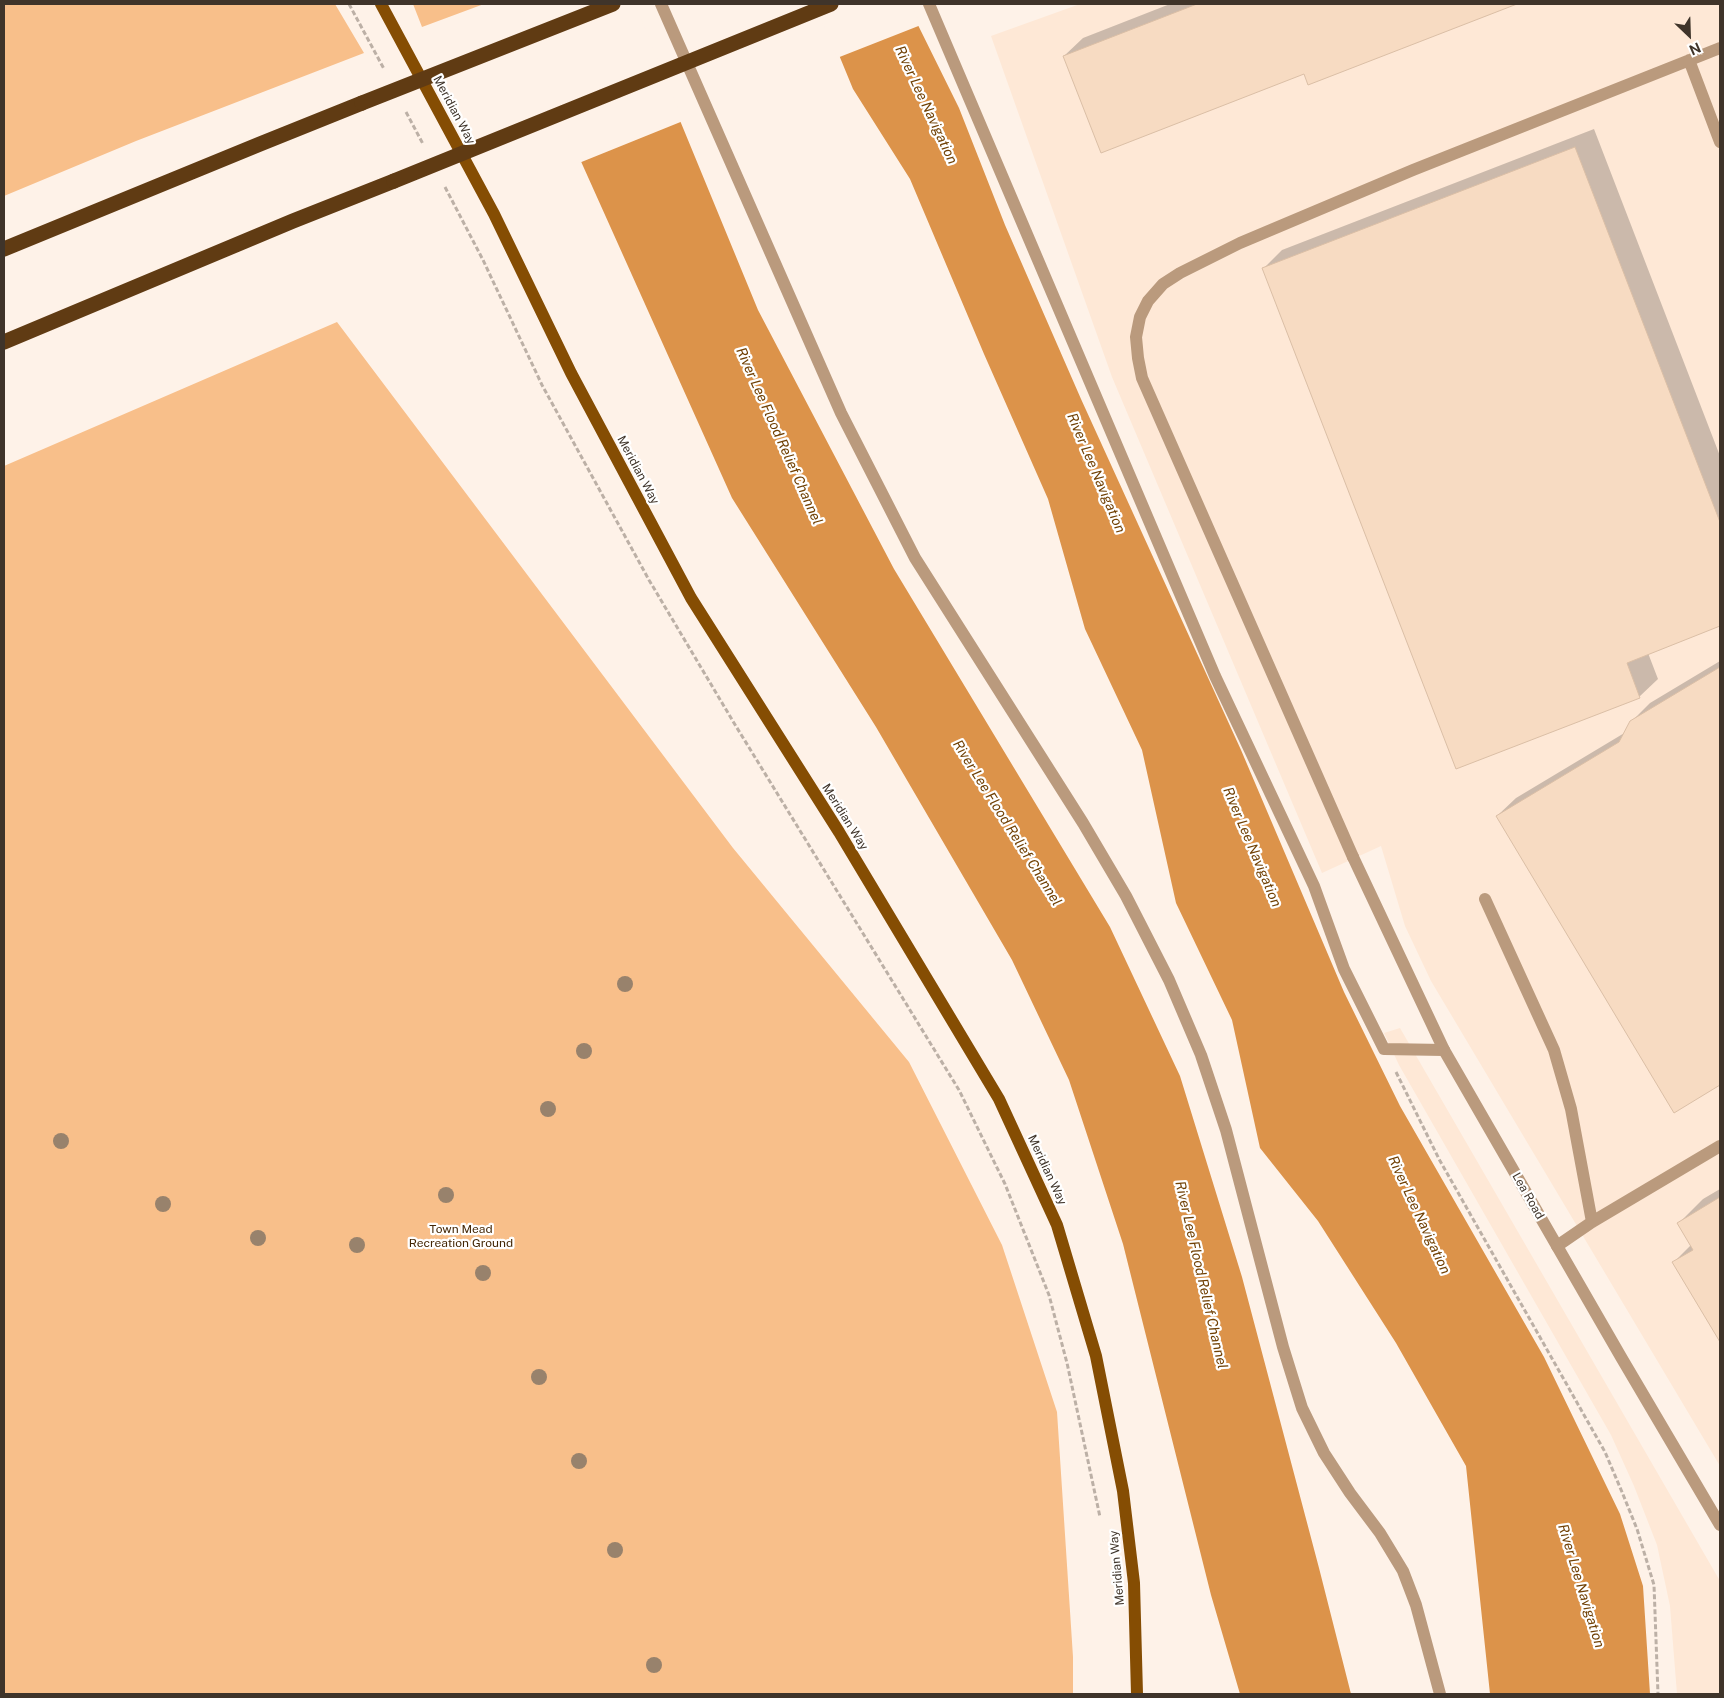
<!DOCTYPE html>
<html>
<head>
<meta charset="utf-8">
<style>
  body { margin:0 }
  #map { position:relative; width:1724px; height:1698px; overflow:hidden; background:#fef2e8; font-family:"Public Sans",sans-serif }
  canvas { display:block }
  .frame { position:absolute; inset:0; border:5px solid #3f342a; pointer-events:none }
  .north { position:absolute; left:1664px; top:10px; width:50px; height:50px; -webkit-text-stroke:4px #fff; paint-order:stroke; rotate:156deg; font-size:14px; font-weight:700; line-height:20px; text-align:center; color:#3f342a }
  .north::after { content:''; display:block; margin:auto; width:18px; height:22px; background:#3f342a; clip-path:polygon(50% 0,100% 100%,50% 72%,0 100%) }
</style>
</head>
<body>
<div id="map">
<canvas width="1724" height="1698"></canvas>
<div class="frame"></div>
<div class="north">N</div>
</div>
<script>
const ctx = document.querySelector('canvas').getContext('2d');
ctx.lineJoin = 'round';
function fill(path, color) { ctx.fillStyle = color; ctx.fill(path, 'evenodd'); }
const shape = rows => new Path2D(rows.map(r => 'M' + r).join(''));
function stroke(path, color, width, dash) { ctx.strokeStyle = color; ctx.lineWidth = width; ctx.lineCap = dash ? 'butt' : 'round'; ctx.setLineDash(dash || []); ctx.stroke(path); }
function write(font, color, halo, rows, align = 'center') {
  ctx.font = font + ' "Public Sans",sans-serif'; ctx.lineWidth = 4.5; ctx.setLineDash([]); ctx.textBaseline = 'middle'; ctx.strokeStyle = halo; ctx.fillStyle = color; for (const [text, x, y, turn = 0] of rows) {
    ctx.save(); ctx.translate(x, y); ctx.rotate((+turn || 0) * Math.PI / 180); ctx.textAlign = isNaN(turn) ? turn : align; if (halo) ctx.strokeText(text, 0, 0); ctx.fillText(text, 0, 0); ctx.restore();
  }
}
fill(shape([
  [1080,4,1720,4,1720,1466,1431,981,1405,926,1381,846,1322,873,1112,377,991,36],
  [1400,1028,1720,1581,1720,1694,1677,1694,1670,1606,1657,1545,1634,1486,1611,1435,1399,1065,1384,1033]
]), '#fee8d6');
fill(shape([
  [4,4,335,4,364,53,136,141,4,196],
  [413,4,484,4,422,27],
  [337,322,733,848,909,1062,1002,1245,1057,1412,1073,1657,1073,1694,4,1694,4,466]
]), '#f8bf8a');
fill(shape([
  [519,4,632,4,758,310,894,569,1110,927,1180,1076,1242,1277,1319,1568,1351,1694,1240,1694,1211,1595,1123,1244,1069,1080,1012,960,876,727,732,498,579,157],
  [818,4,914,17,959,108,1005,225,1081,399,1241,750,1344,992,1400,1106,1544,1357,1620,1514,1643,1586,1650,1694,1490,1694,1466,1466,1396,1343,1318,1221,1260,1148,1232,1020,1176,903,1142,750,1085,629,1048,499,984,354,910,179,853,89]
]), '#dc934a');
fill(shape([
  [521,4,635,4,683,121,579,163,517,5],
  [815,4,911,4,921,25,837,58]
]), '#fef2e8');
fill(shape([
  [1170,4,1513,4,1309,84,1304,72,1064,56,1083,38],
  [1594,129,1720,456,1720,625,1648,653,1658,679,1639,697,1264,268,1282,250],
  [1720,661,1720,1084,1675,1111,1497,816,1516,798,1626,732,1631,722,1650,703],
  [1720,1189,1720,1340,1674,1262,1691,1245,1679,1223,1703,1199]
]), '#0003');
const building = shape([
  [1197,4,1517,4,1308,85,1304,74,1101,153,1063,56,1197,4],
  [1575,147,1720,522,1720,626,1627,663,1640,698,1456,769,1262,268,1575,147],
  [1720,667,1720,1085,1674,1113,1496,816,1619,742,1630,721,1720,667],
  [1720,1197,1720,1342,1672,1262,1693,1250,1677,1223,1720,1197]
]);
fill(building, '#f7dbc2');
stroke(building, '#dbbfa6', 1);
stroke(shape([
  [349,4,384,69],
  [406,112,423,144],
  [445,187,483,260,542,385,649,580,734,723,959,1090,1005,1184,1049,1295,1067,1363,1100,1517],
  [1396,1072,1439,1159,1605,1452,1622,1492,1637,1529,1654,1585,1658,1694]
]), '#bcb0a6', 3, [5, 2.5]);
stroke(shape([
  [661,4,841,413,915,558,1083,823,1126,896,1169,980,1201,1055,1226,1130,1283,1347,1302,1408,1324,1453,1350,1493,1380,1533,1403,1571,1416,1605,1440,1694],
  [929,4,1215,676,1314,886,1344,969,1384,1049,1444,1050],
  [1689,60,1720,142],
  [1353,857,1142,378,1138,358,1136,337,1140,317,1148,301,1163,284,1180,273,1240,243,1413,170,1720,48],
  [1485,899,1554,1050,1571,1109,1592,1222],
  [1557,1246,1592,1222,1720,1146]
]), '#ba9a7d', 12);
stroke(shape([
  [1353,857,1444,1050,1621,1357,1720,1525]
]), '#ba9a7d', 12);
stroke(shape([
  [381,4,494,214,571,373,691,598,839,832,999,1099,1057,1225,1096,1356,1123,1491,1134,1583,1137,1694]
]), '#854d03', 12);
stroke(shape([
  [4,249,260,144,362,103],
  [4,342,293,221,394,181]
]), '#603b13', 15);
stroke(shape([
  [362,103,613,4],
  [394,181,831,4]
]), '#603b13', 15);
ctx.fillStyle = '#98826c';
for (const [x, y] of [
  [625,984],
  [584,1051],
  [548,1109],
  [61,1141],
  [446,1195],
  [163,1204],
  [258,1238],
  [357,1245],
  [483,1273],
  [539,1377],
  [579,1461],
  [615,1550],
  [654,1665]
]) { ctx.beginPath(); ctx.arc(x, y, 8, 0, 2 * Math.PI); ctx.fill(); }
write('12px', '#3f342a', '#fff', [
  ["Meridian Way",454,110,62],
  ["Meridian Way",638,470,62],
  ["Meridian Way",845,817,58],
  ["Meridian Way",1047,1170,65],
  ["Lea Road",1528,1196,60],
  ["Meridian Way",1117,1568,-95]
]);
write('12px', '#442706', '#fff', [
  ["Town Mead",461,1229],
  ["Recreation Ground",461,1243]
]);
write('italic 14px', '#704004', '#fff', [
  ["River Lee Navigation",926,105,65],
  ["River Lee Flood Relief Channel",779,436,66],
  ["River Lee Navigation",1096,473,67],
  ["River Lee Flood Relief Channel",1007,823,58],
  ["River Lee Navigation",1252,847,67],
  ["River Lee Navigation",1419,1215,65],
  ["River Lee Flood Relief Channel",1201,1275,77],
  ["River Lee Navigation",1581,1586,73]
]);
</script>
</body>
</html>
